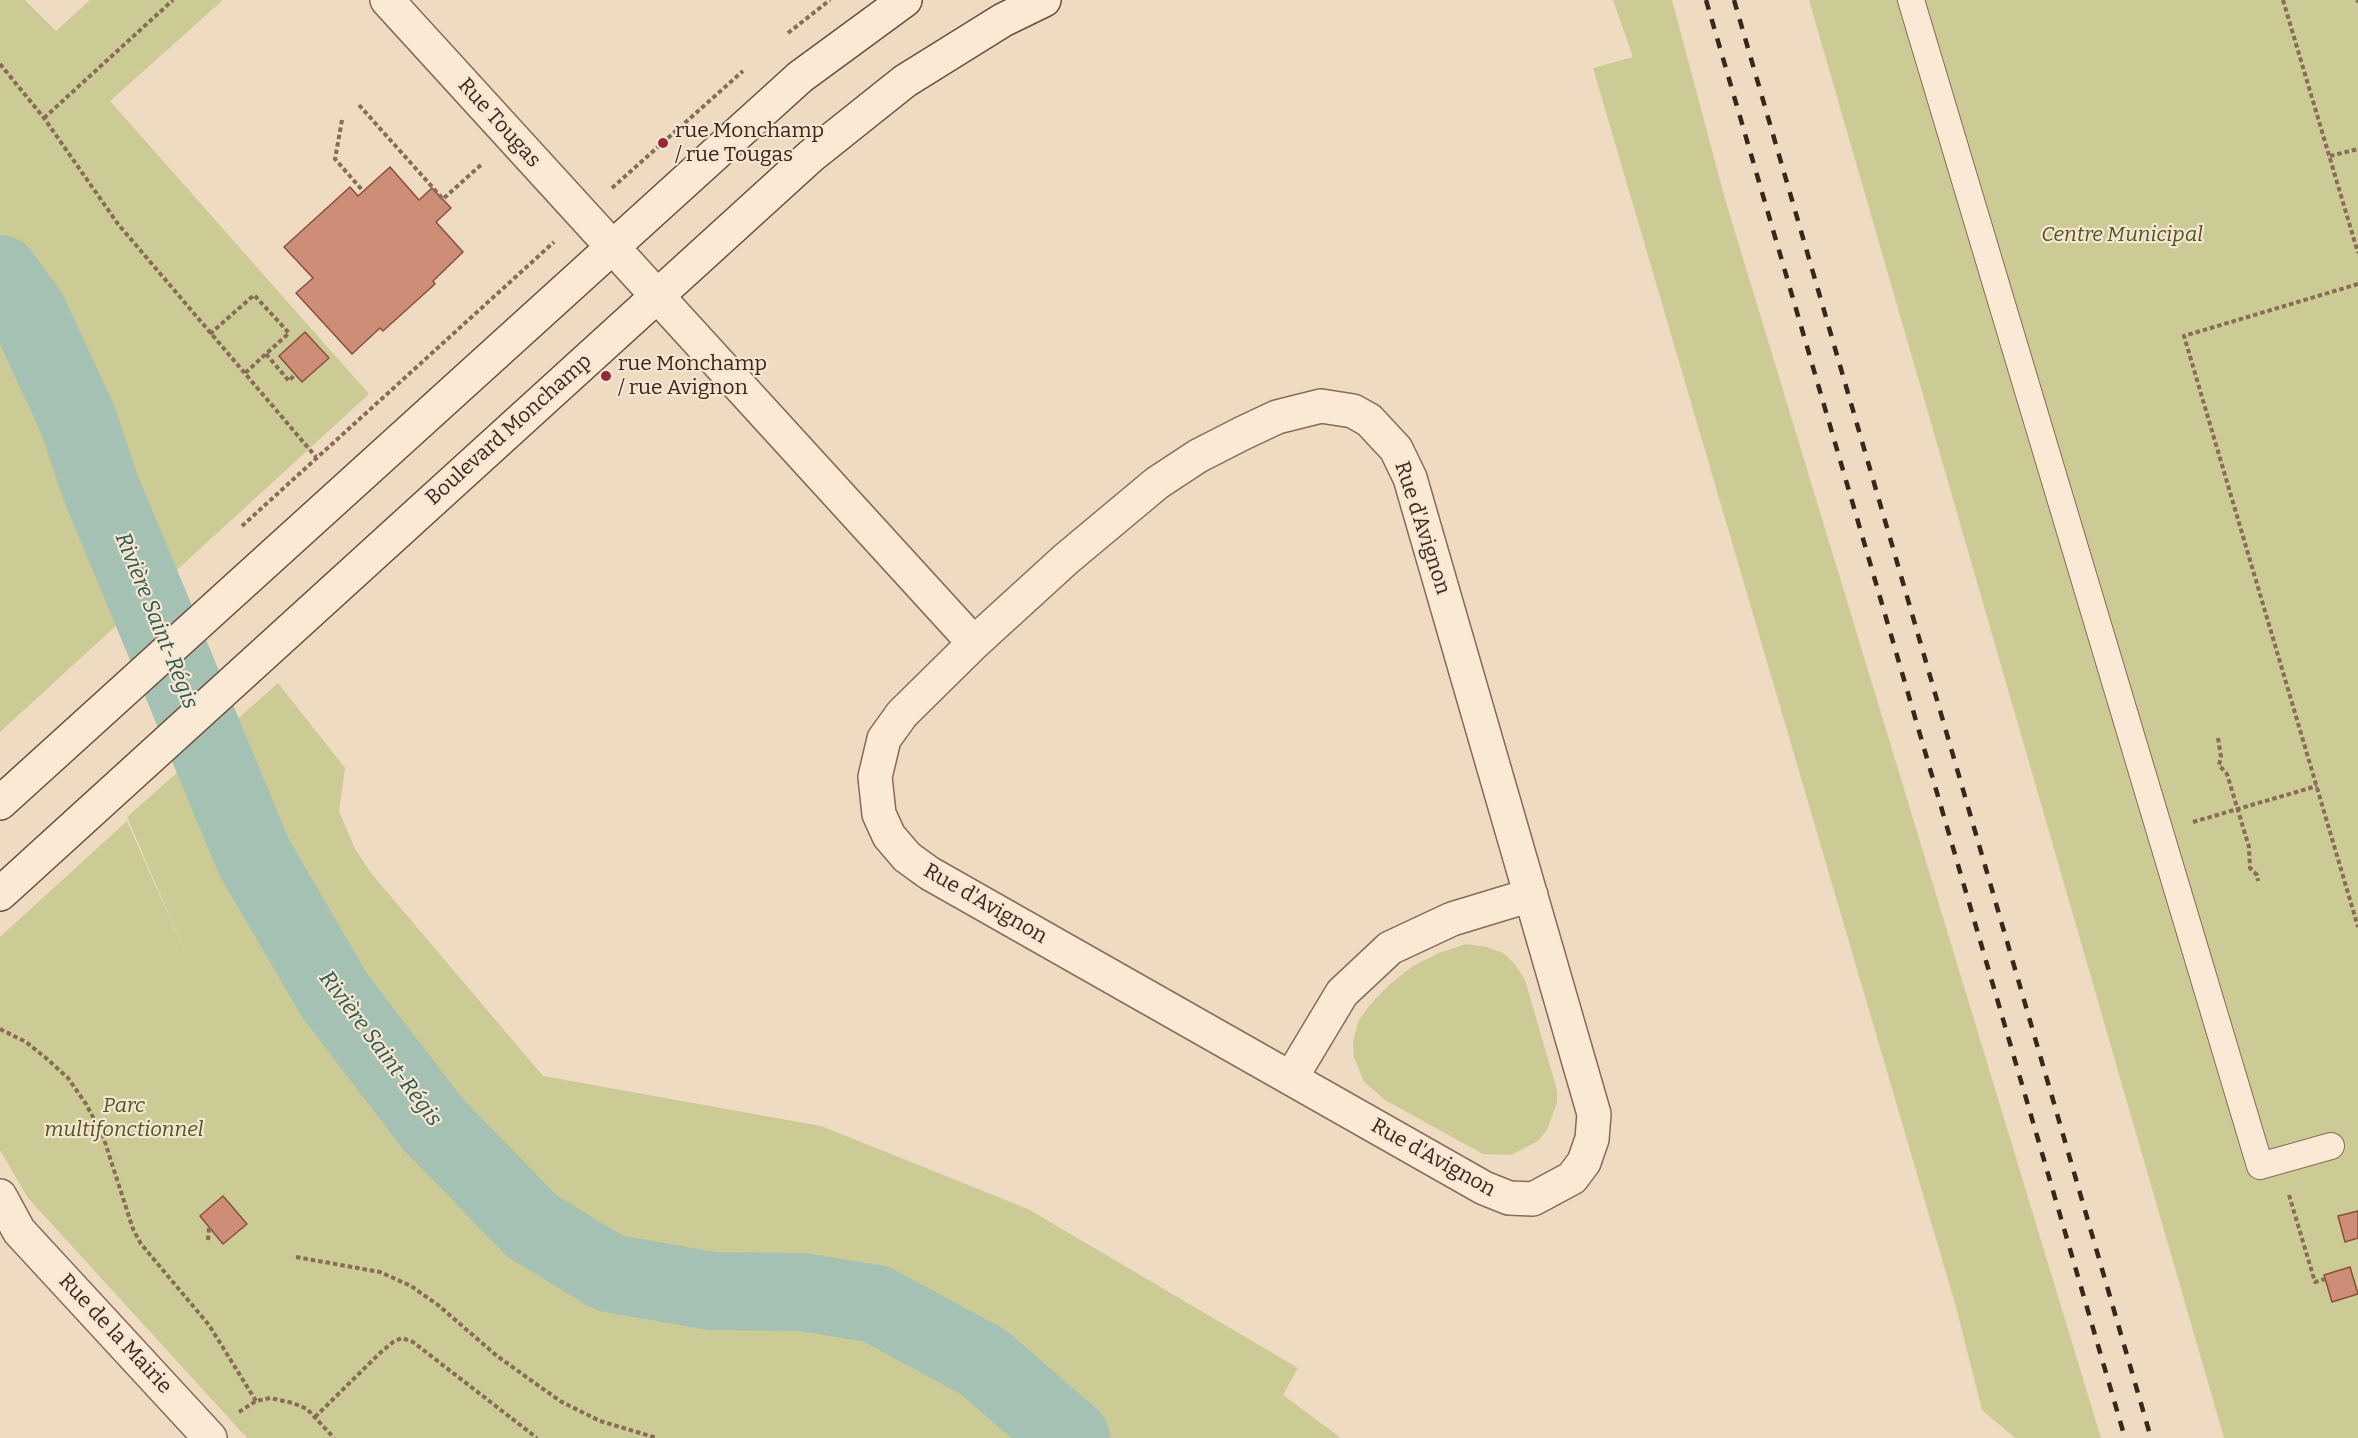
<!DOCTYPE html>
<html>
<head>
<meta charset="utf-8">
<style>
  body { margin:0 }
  canvas { display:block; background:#efdac2 }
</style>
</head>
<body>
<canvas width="2358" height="1438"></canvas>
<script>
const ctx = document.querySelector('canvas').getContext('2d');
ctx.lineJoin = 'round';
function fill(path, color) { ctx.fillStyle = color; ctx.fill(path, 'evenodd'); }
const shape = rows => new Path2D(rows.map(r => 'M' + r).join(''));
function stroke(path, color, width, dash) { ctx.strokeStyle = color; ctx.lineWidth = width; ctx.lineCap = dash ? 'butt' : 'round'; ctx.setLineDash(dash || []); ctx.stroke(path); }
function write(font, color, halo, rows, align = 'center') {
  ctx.font = font + ' Bitter,serif'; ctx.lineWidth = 4.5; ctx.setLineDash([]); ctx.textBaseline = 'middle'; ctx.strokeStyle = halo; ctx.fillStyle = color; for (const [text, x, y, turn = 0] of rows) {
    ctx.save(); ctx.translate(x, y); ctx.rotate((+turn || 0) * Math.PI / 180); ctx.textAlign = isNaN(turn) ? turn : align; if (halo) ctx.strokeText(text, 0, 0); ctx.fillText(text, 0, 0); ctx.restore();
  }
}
fill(shape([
  [0,0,25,0,56,31,90,0,223,0,110,101,369,394,0,732],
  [1613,0,1672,0,1725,199,2101,1438,2015,1438,1982,1410,1956,1307,1593,68,1633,57],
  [1809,0,2358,0,2358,1438,2224,1438],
  [278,683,345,768,339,811,355,849,371,873,543,1076,821,1126,1028,1209,1298,1368,1283,1395,1341,1438,247,1438,28,1198,0,1150,0,937,127,821,191,966,127,817],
  [1466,944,1487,947,1503,953,1514,963,1525,980,1557,1090,1557,1103,1547,1130,1538,1141,1511,1155,1483,1154,1385,1100,1364,1082,1354,1057,1353,1042,1358,1022,1369,1006,1390,984,1413,966,1439,953]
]), '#cdcb95');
stroke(shape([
  [0,274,29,314,78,420,100,486,254,857,335,996,432,1123,532,1226,609,1273,712,1291,802,1292,876,1304,983,1362,1071,1438]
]), '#a4c1b4', 78);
const building = shape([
  [390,167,419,200,432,188,451,208,436,222,463,252,433,281,435,284,383,331,380,328,352,354,296,293,313,278,284,247,350,187,358,196,390,167],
  [305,332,329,358,302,382,279,356,305,332],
  [223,1196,247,1224,223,1244,200,1216,223,1196],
  [2358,1211,2358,1238,2345,1242,2338,1216,2358,1211],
  [2350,1267,2358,1294,2332,1302,2324,1275,2350,1267]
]);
fill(building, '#ce8d76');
stroke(building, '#89503e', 1.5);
const lane = shape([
  [1911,0,2260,1166,2331,1146]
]);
const street = shape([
  [387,0,974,643],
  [1321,406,1353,411,1369,420,1396,449,1410,478,1594,1114,1592,1139,1584,1162,1572,1178,1533,1199,1509,1198,1484,1188,929,873,907,857,889,836,879,814,875,777,884,739,902,714,974,643,1066,559,1157,483,1198,456,1243,433,1277,417,1321,406],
  [1291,1078,1342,993,1390,948,1452,919,1531,895],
  [0,1196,19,1231,210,1438]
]);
const secondary = shape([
  [0,803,800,77,905,0],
  [0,894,811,156,905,81,1003,20,1044,0]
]);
stroke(lane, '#896b58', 28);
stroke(street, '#896b58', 36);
stroke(secondary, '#6b4c3c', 36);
stroke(shape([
  [2283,0,2358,253],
  [2357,0,2358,2],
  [788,33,830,0],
  [0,64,44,118,118,224,316,457],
  [359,105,443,199,483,163],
  [44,118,173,0],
  [342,120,335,159,363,191],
  [2330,156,2358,149],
  [612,188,743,71],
  [2358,284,2184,336,2358,927],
  [210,334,254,295,289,333,245,373],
  [266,354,289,381,295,374],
  [242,526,554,242],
  [2218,738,2221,757,2219,765,2227,774,2249,847,2250,868,2257,875,2258,881],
  [2193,822,2317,786],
  [0,1029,26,1042,46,1058,68,1078,86,1104,103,1136,133,1229,141,1244,209,1325,256,1401],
  [2289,1195,2315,1282,2325,1279],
  [208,1240,209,1228],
  [296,1257,380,1272,411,1286,438,1305,497,1356,560,1401,600,1421,657,1438],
  [239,1412,256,1401,270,1398,293,1403,307,1409,334,1438],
  [315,1417,380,1353,393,1342,402,1338,413,1342,537,1438]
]), '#896b58', 4, [4.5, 3]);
stroke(lane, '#fae9d5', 26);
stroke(street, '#fae9d5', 33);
stroke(secondary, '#fae9d5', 33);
stroke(shape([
  [1706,0,2125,1438],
  [1734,0,2151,1438]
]), '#39261d', 4.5, [10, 10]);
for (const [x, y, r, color] of [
  [663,143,6,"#9a2739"],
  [606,376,6,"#9a2739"]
]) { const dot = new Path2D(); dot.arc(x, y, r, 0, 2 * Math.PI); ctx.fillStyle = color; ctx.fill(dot); stroke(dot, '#f6e6d1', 2); }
write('21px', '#39261d', '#f6e6d1', [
  ["Rue Tougas",499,123,48],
  ["Boulevard Monchamp",509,430,-42],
  ["Rue d'Avignon",1422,528,72],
  ["Rue d'Avignon",985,904,30],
  ["Rue d'Avignon",1433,1158,29],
  ["Rue de la Mairie",115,1334,47]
]);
write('21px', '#39261d', '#f6e6d1', [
  ["rue Monchamp",675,131],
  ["/ rue Tougas",675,155],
  ["rue Monchamp",618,364],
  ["/ rue Avignon",618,388]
], 'left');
write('italic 21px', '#515623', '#f6e6d1', [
  ["Centre Municipal",2122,235],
  ["Parc",124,1106],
  ["multifonctionnel",124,1130]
]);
write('italic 22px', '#2c594f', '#f6e6d1', [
  ["Rivière Saint-Régis",156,621,68],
  ["Rivière Saint-Régis",380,1049,53]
]);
</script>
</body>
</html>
